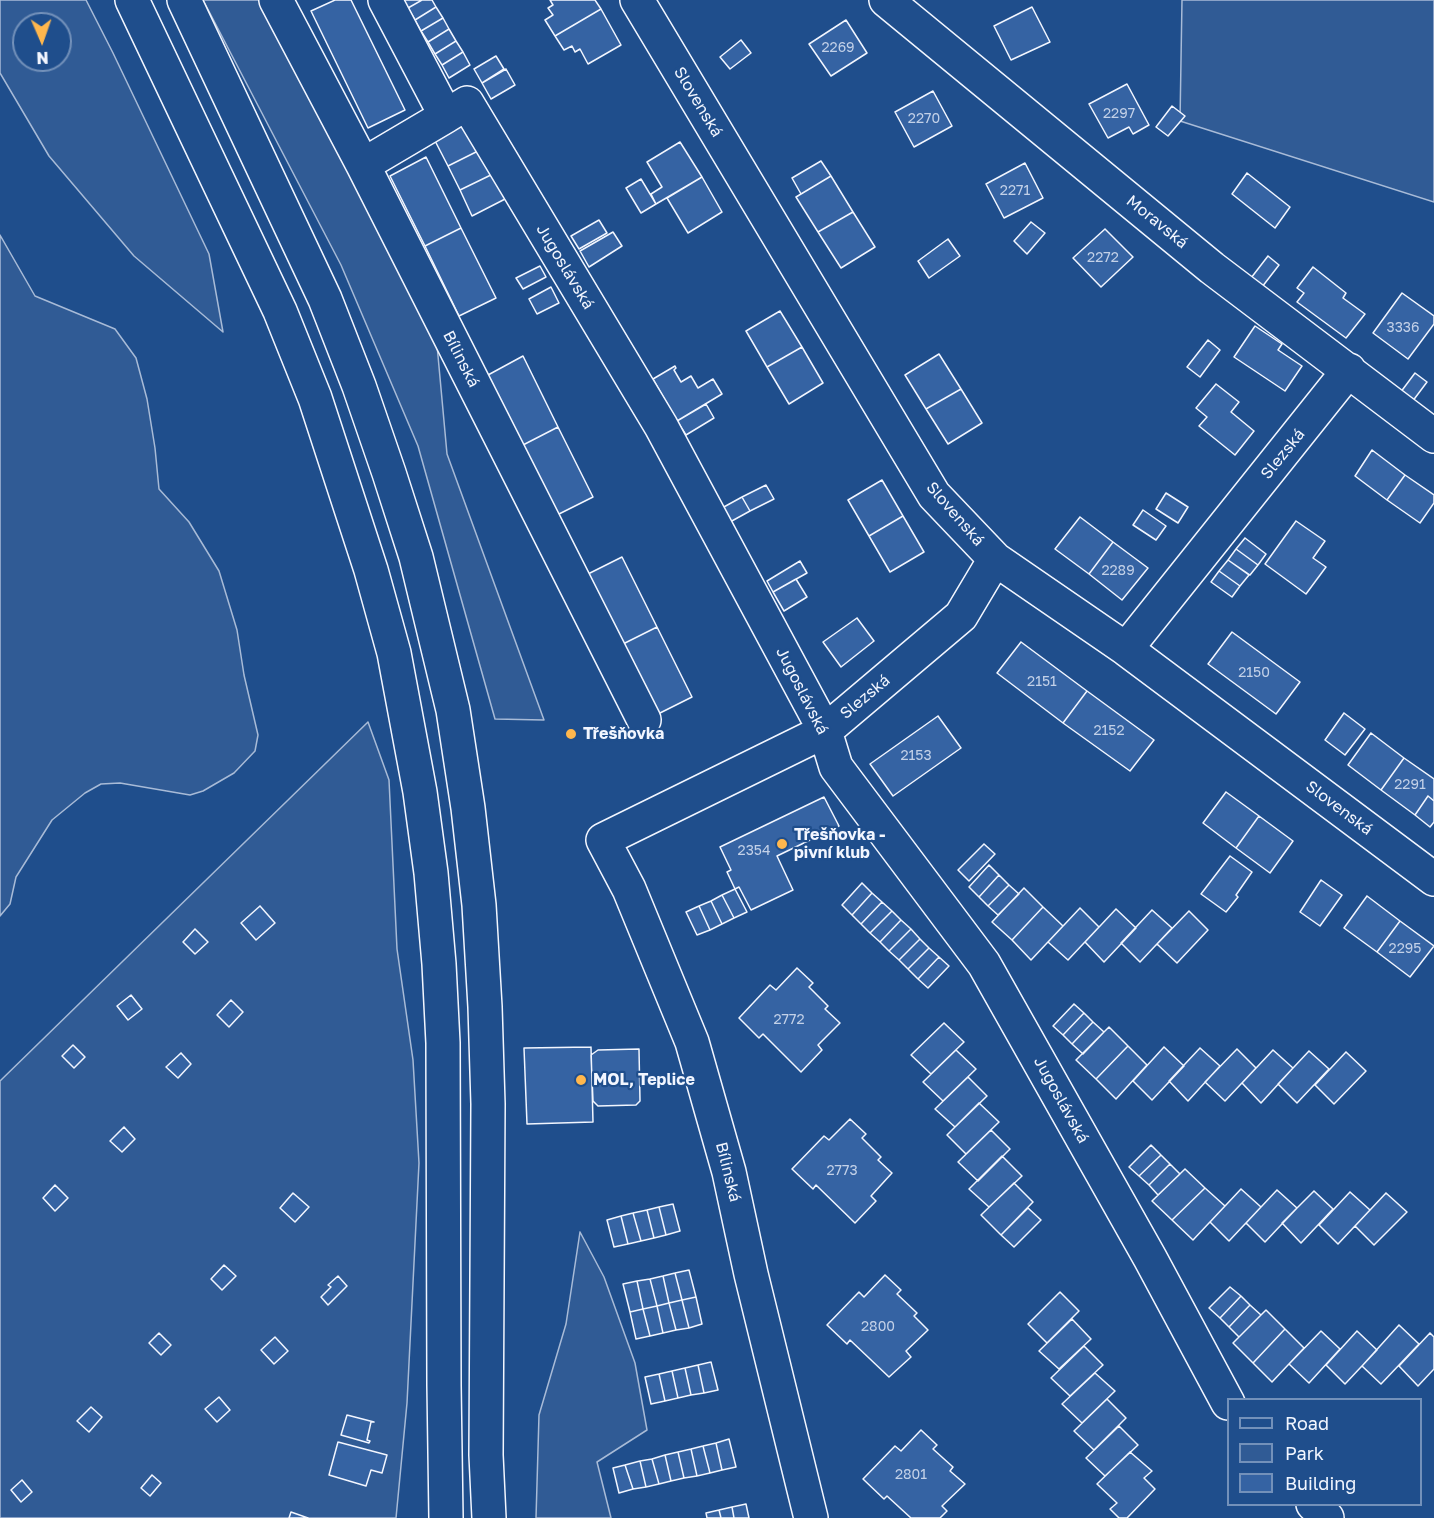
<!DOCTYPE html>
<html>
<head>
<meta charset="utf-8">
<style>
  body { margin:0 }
  #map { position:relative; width:1434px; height:1518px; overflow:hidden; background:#1f4e8c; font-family:"Golos Text",sans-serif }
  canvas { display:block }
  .legend { position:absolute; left:1227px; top:1398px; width:195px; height:108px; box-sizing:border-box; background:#1f4e8c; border:2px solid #7391ba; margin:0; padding:8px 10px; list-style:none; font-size:18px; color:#f2f6ff }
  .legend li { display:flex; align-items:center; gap:12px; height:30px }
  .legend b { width:30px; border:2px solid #7391ba }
  .north { position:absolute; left:12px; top:12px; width:60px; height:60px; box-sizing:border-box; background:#1f4e8c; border:2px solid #7391ba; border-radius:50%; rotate:178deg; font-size:16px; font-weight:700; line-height:24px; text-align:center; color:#f2f6ff }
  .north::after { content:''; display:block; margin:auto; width:21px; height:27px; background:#ffb74d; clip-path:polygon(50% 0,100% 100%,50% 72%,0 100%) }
</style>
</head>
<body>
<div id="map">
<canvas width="1434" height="1518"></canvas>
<ul class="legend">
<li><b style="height:8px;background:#1f4e8c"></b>Road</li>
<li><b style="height:16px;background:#305b95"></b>Park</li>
<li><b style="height:16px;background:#3563a3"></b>Building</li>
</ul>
<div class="north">N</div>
</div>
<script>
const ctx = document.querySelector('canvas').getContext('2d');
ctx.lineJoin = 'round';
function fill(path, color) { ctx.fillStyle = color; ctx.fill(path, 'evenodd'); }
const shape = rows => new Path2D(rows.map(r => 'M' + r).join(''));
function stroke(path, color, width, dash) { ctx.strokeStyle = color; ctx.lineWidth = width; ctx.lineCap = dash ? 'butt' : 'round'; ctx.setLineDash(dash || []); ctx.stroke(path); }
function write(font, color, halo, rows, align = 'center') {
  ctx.font = font + ' "Golos Text",sans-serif'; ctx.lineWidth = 4.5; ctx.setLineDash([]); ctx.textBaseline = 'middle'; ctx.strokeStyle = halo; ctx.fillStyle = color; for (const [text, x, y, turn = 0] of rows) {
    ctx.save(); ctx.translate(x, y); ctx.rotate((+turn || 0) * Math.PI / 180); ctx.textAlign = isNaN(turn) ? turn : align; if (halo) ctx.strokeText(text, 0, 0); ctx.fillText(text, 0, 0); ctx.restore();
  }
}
const green = shape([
  [0,0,86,0,113,53,209,254,223,332,134,256,49,156,0,73,0,0],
  [24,24,60,24,60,60,24,60,24,24],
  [203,0,265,0,436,334,447,454,544,720,495,719,418,446,341,265,203,0],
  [1182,0,1434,0,1434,202,1180,121,1182,0],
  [0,235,35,296,115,329,136,358,147,399,155,448,159,489,189,522,219,571,237,630,244,675,258,735,255,751,234,773,203,791,190,795,120,783,101,784,85,793,52,820,16,877,10,904,0,916,0,235],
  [368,722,389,780,397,949,413,1060,419,1163,407,1403,396,1518,0,1518,0,1081,368,722],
  [580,1232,604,1277,635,1363,647,1430,597,1462,611,1518,536,1518,539,1415,566,1324,580,1232]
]);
fill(green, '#305b95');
stroke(green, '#a8bbd7', 1.5);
const building = shape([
  [335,0,351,0,405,110,368,128,311,11,335,0],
  [403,0,422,0,408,8,403,0],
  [422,0,432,0,436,7,415,20,408,8,422,0],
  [550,0,595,0,601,9,555,36,545,20,553,15,548,8,553,5,550,0],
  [436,7,443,18,421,31,415,20,436,7],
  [1032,7,1050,42,1011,60,994,26,1032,7],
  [601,9,621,45,588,64,580,49,575,52,572,46,564,50,555,36,601,9],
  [443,18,449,29,428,42,421,31,443,18],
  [846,20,867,53,831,76,809,44,846,20],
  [449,29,456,41,435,54,428,42,449,29],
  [741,40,751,53,730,69,720,57,741,40],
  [456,41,463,52,442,65,435,54,456,41],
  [463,52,470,65,449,78,442,65,463,52],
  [496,56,504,69,482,83,474,69,496,56],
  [506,69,515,85,491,99,482,83,506,69],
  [1127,84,1149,125,1133,134,1129,127,1108,138,1089,104,1127,84],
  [933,91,952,126,914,147,895,112,933,91],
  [1172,106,1185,116,1168,136,1156,127,1172,106],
  [463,120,478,151,448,166,432,135,463,120],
  [680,142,702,177,656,204,651,194,662,187,647,162,680,142],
  [478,151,497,172,460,190,448,166,478,151],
  [426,157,461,228,425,246,390,176,426,157],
  [821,161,831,176,801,194,792,178,821,161],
  [1025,163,1043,198,1004,218,986,184,1025,163],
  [497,172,509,197,472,216,460,190,497,172],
  [1247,173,1290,207,1275,228,1232,194,1247,173],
  [831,176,853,212,818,232,796,197,831,176],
  [702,177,722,212,688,233,667,198,702,177],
  [641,179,656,204,641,213,626,188,641,179],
  [853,212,875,247,841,268,818,232,853,212],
  [599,220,607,233,579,249,571,236,599,220],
  [1031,222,1045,233,1027,254,1014,241,1031,222],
  [461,228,496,298,459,316,425,246,461,228],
  [1105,229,1133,257,1101,287,1073,258,1105,229],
  [613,232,622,246,589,267,580,251,613,232],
  [948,239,960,256,929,278,918,261,948,239],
  [1268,256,1279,265,1262,287,1251,278,1268,256],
  [540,266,546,277,523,289,516,278,540,266],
  [1313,267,1346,293,1343,298,1365,314,1346,338,1297,302,1304,293,1297,288,1313,267],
  [551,287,559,303,537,314,529,299,551,287],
  [1402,293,1434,316,1434,324,1408,359,1373,333,1402,293],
  [780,311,802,347,767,367,746,331,780,311],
  [1255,326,1282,344,1278,350,1302,366,1285,391,1234,357,1255,326],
  [1208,340,1220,350,1200,377,1187,367,1208,340],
  [802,347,823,383,789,404,767,367,802,347],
  [939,354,961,389,926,409,905,375,939,354],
  [523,356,558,427,523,445,488,375,523,356],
  [675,366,676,368,674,370,681,382,691,376,698,388,713,379,722,394,677,421,653,379,675,366],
  [1415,373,1427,382,1412,402,1400,393,1415,373],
  [1216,384,1239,402,1231,412,1254,431,1235,455,1199,426,1207,417,1196,408,1216,384],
  [961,389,982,423,948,444,926,409,961,389],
  [706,404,714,418,686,435,677,421,706,404],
  [558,427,593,497,557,515,523,445,558,427],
  [1372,450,1405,475,1387,500,1355,476,1372,450],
  [1405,475,1434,495,1434,503,1420,523,1387,500,1405,475],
  [882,480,903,516,869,536,848,500,882,480],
  [766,485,774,499,750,511,742,497,766,485],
  [1166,493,1188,507,1178,523,1156,509,1166,493],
  [742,497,750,511,730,522,722,508,742,497],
  [1143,510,1166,526,1156,540,1133,525,1143,510],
  [903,516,924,552,890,572,869,536,903,516],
  [1080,517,1113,542,1089,574,1055,549,1080,517],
  [1296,521,1325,541,1313,558,1326,567,1306,594,1265,564,1296,521],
  [1245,538,1266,554,1258,565,1236,549,1245,538],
  [1113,542,1148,568,1122,600,1089,574,1113,542],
  [1236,549,1258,565,1250,575,1228,560,1236,549],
  [622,557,657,627,621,645,586,575,622,557],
  [1228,560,1249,575,1240,586,1219,571,1228,560],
  [800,561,807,573,773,592,767,581,800,561],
  [1219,571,1240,586,1232,597,1211,582,1219,571],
  [796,579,807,597,784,611,773,592,796,579],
  [857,618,874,641,841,667,823,642,857,618],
  [657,627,692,697,656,715,621,645,657,627],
  [1232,632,1300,682,1276,714,1208,664,1232,632],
  [1021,642,1087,691,1063,723,997,673,1021,642],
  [1087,691,1154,740,1130,771,1063,723,1087,691],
  [1344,713,1365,729,1345,755,1325,740,1344,713],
  [938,716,961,748,893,796,870,764,938,716],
  [1371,733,1404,758,1381,790,1348,765,1371,733],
  [1404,758,1434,779,1434,801,1428,796,1415,815,1381,790,1404,758],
  [1226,792,1259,816,1236,848,1203,823,1226,792],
  [1428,796,1434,801,1434,822,1430,827,1415,815,1428,796],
  [824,797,839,826,777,856,793,890,751,910,739,887,735,889,727,872,731,870,720,847,824,797],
  [1259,816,1293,841,1270,873,1236,848,1259,816],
  [984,844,995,854,969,881,958,870,984,844],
  [1230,856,1252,872,1236,895,1238,897,1226,912,1201,894,1230,856],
  [989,865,999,875,979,897,969,887,989,865],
  [999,875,1009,885,988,906,979,897,999,875],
  [1321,880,1342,895,1320,926,1300,912,1321,880],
  [862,883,872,893,852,915,842,905,862,883],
  [1009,885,1019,894,998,915,988,906,1009,885],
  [1024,888,1043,907,1012,940,992,922,1024,888],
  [735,889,747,912,734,918,722,895,735,889],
  [872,893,882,902,861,924,852,915,872,893],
  [722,895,734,918,722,924,711,901,722,895],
  [1367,896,1400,921,1377,952,1344,928,1367,896],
  [711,901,722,924,710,930,699,906,711,901],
  [882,902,892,911,870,933,861,924,882,902],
  [260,906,275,923,256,940,241,923,260,906],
  [699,906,710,930,697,935,686,912,699,906],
  [1043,907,1063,926,1031,960,1012,940,1043,907],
  [1080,908,1099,927,1068,960,1048,942,1080,908],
  [1116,909,1136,928,1104,962,1085,942,1116,909],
  [1152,910,1172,928,1140,962,1121,943,1152,910],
  [892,911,901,920,880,942,870,933,892,911],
  [1189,911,1208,930,1177,963,1157,944,1189,911],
  [901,920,911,929,889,951,880,942,901,920],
  [1400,921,1434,946,1410,977,1377,952,1400,921],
  [195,929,208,942,195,954,183,942,195,929],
  [911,929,920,939,899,960,889,951,911,929],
  [920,939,929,948,908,969,899,960,920,939],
  [929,948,939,957,918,979,908,969,929,948],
  [939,957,949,966,928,988,918,979,939,957],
  [797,968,813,983,809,987,828,1006,825,1009,840,1023,818,1045,822,1050,801,1072,763,1034,759,1038,739,1018,770,985,776,990,797,968],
  [131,995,142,1009,128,1020,117,1006,131,995],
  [231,1000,243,1012,229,1027,217,1015,231,1000],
  [1074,1004,1084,1013,1063,1035,1053,1026,1074,1004],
  [1084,1013,1093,1022,1072,1044,1063,1035,1084,1013],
  [1093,1022,1104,1032,1083,1054,1072,1044,1093,1022],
  [944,1023,964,1042,931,1074,911,1055,944,1023],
  [1109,1027,1128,1046,1096,1079,1076,1060,1109,1027],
  [73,1045,85,1057,74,1068,62,1056,73,1045],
  [1128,1046,1147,1065,1116,1099,1096,1079,1128,1046],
  [591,1047,593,1122,527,1124,524,1048,591,1047],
  [1164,1047,1184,1066,1152,1100,1133,1081,1164,1047],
  [1200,1048,1220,1066,1188,1101,1169,1081,1200,1048],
  [639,1049,640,1101,636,1105,598,1106,593,1101,591,1055,598,1050,639,1049],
  [1237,1049,1256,1068,1225,1101,1205,1082,1237,1049],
  [956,1050,976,1069,943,1101,923,1082,956,1050],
  [1273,1050,1293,1068,1261,1103,1242,1083,1273,1050],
  [1309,1051,1329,1069,1297,1103,1278,1084,1309,1051],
  [1346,1052,1366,1071,1334,1104,1315,1085,1346,1052],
  [181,1053,191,1064,178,1078,166,1067,181,1053],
  [968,1077,987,1096,955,1127,935,1109,968,1077],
  [979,1103,999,1122,966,1154,947,1135,979,1103],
  [850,1119,866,1134,862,1138,881,1157,878,1160,892,1173,871,1196,876,1201,855,1223,816,1185,813,1189,792,1169,824,1136,829,1140,850,1119],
  [124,1127,135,1139,122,1152,110,1141,124,1127],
  [991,1130,1010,1149,978,1181,958,1162,991,1130],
  [1151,1145,1161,1155,1139,1176,1129,1167,1151,1145],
  [1161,1155,1170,1164,1149,1185,1139,1176,1161,1155],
  [1002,1156,1022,1176,989,1207,969,1189,1002,1156],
  [1170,1164,1180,1174,1158,1195,1149,1185,1170,1164],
  [1185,1169,1205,1188,1172,1220,1152,1201,1185,1169],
  [1014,1183,1033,1202,1001,1235,981,1215,1014,1183],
  [55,1185,68,1198,55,1211,43,1198,55,1185],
  [1205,1188,1225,1206,1193,1240,1172,1220,1205,1188],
  [1241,1189,1261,1207,1229,1241,1210,1222,1241,1189],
  [1277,1190,1297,1208,1265,1242,1246,1223,1277,1190],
  [1314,1191,1333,1209,1301,1243,1282,1223,1314,1191],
  [1350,1192,1370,1210,1338,1244,1319,1225,1350,1192],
  [293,1193,309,1207,295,1222,280,1208,293,1193],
  [1386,1193,1407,1212,1374,1245,1355,1226,1386,1193],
  [673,1204,680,1231,666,1235,659,1207,673,1204],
  [659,1207,666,1235,654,1238,647,1210,659,1207],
  [1028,1208,1041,1220,1014,1247,1001,1235,1028,1208],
  [647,1210,654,1238,641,1241,633,1213,647,1210],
  [633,1213,641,1241,628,1244,621,1216,633,1213],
  [621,1216,628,1244,614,1247,607,1220,621,1216],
  [224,1265,236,1276,222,1290,211,1279,224,1265],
  [689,1270,696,1297,682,1300,675,1273,689,1270],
  [675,1273,682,1300,669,1303,663,1276,675,1273],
  [885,1275,901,1290,897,1294,917,1313,914,1316,928,1330,906,1351,911,1357,889,1377,850,1340,847,1344,827,1325,859,1292,864,1297,885,1275],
  [338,1276,347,1286,328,1305,321,1297,331,1287,328,1285,338,1276],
  [663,1276,669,1303,657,1306,650,1279,663,1276],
  [650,1279,657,1306,643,1309,637,1281,650,1279],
  [637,1281,643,1309,630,1312,623,1284,637,1281],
  [1230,1287,1241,1296,1220,1318,1209,1308,1230,1287],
  [1060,1292,1079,1311,1047,1343,1028,1324,1060,1292],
  [1241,1296,1250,1305,1229,1327,1220,1318,1241,1296],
  [696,1297,702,1324,689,1328,682,1300,696,1297],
  [682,1300,689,1328,676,1330,669,1303,682,1300],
  [669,1303,676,1330,663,1333,657,1306,669,1303],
  [1250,1305,1261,1315,1239,1337,1229,1327,1250,1305],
  [657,1306,663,1333,650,1336,643,1309,657,1306],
  [643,1309,650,1336,636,1339,630,1312,643,1309],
  [1266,1310,1285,1329,1253,1363,1233,1343,1266,1310],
  [1072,1319,1091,1339,1059,1369,1039,1351,1072,1319],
  [1399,1325,1419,1344,1381,1384,1362,1366,1399,1325],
  [1285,1329,1304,1348,1272,1382,1253,1363,1285,1329],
  [1321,1331,1340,1349,1309,1383,1289,1364,1321,1331],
  [1357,1331,1377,1350,1345,1384,1326,1365,1357,1331],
  [159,1333,171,1345,161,1355,149,1343,159,1333],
  [1430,1333,1434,1337,1434,1369,1418,1386,1399,1366,1430,1333],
  [275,1337,288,1351,274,1364,261,1350,275,1337],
  [1084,1346,1103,1365,1070,1396,1051,1378,1084,1346],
  [711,1362,718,1390,704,1393,698,1365,711,1362],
  [698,1365,704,1393,691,1395,685,1368,698,1365],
  [685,1368,691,1395,678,1398,672,1371,685,1368],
  [672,1371,678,1398,665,1401,659,1374,672,1371],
  [1095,1373,1115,1391,1082,1423,1062,1404,1095,1373],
  [659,1374,665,1401,651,1404,645,1377,659,1374],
  [219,1397,230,1410,217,1422,205,1409,219,1397],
  [1107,1399,1126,1418,1094,1450,1074,1431,1107,1399],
  [91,1407,102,1417,89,1432,77,1421,91,1407],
  [347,1415,374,1422,371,1422,367,1440,370,1441,369,1443,341,1435,347,1415],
  [1119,1426,1138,1445,1105,1476,1086,1458,1119,1426],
  [921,1430,937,1445,933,1449,953,1467,950,1471,965,1484,942,1506,947,1511,940,1518,911,1518,887,1496,884,1499,863,1479,895,1446,901,1451,921,1430],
  [729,1439,736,1467,722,1470,716,1443,729,1439],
  [338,1442,387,1455,382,1473,371,1470,366,1486,329,1475,338,1442],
  [716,1443,722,1470,710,1473,703,1446,716,1443],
  [703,1446,710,1473,697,1476,691,1449,703,1446],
  [691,1449,697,1476,684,1478,678,1452,691,1449],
  [678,1452,684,1478,671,1481,665,1455,678,1452],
  [1130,1452,1152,1471,1144,1478,1155,1489,1127,1518,1119,1518,1110,1509,1117,1503,1097,1484,1130,1452],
  [665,1455,671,1481,659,1484,652,1459,665,1455],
  [652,1459,659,1484,646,1487,640,1461,652,1459],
  [640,1461,646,1487,633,1489,625,1465,640,1461],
  [625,1465,633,1489,619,1493,613,1468,625,1465],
  [152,1475,161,1483,150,1496,141,1488,152,1475],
  [22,1480,32,1492,21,1502,11,1490,22,1480],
  [746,1504,749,1518,734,1518,732,1507,746,1504],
  [732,1507,734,1518,721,1518,719,1510,732,1507],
  [719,1510,721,1518,707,1518,706,1513,719,1510],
  [291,1512,308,1518,289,1518,291,1512]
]);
fill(building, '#3563a3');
stroke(building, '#f2f6ff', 1.5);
const minor = shape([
  [276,0,363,165,644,720],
  [385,0,446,116,467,103,661,426,825,731,836,767,984,964,1150,1258,1228,1403],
  [637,0,934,495,995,559,1126,649,1434,879],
  [886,0,1212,268,1434,436],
  [363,165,446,116],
  [1126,649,1349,370],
  [1313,1504,1327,1518],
  [811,1518,751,1274,729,1172,692,1042,629,889,603,840,825,731,961,616,995,559]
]);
const highway = shape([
  [132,0,280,311,315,398,371,570,394,653,420,792,431,873,439,964,443,1043,444,1385,446,1518],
  [184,0,325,299,359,386,389,473,416,557,453,710,468,808,479,905,485,1007,488,1104,486,1455,489,1518]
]);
stroke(minor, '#f2f6ff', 36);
stroke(highway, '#f2f6ff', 36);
stroke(minor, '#1f4e8c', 33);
stroke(highway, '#1f4e8c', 33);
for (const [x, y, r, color] of [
  [571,734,6,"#ffb74d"],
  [782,844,6,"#ffb74d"],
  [581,1080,6,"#ffb74d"]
]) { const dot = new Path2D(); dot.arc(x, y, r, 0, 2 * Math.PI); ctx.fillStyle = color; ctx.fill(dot); stroke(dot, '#1f4e8c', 2); }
write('14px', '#c3d1e8', null, [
  ["2269",838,48],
  ["2297",1119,114],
  ["2270",924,119],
  ["2271",1015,191],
  ["2272",1103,258],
  ["3336",1403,328],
  ["2289",1118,571],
  ["2150",1254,673],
  ["2151",1042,682],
  ["2152",1109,731],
  ["2153",916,756],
  ["2291",1410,785],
  ["2354",754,851],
  ["2295",1405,949],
  ["2772",789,1020],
  ["2773",842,1171],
  ["2800",878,1327],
  ["2801",911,1475]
]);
write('16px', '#f2f6ff', '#1f4e8c', [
  ["Slovenská",698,102,59],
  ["Moravská",1157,222,39],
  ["Jugoslávská",565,267,59],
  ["Bílinská",461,359,63],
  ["Slezská",1283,454,-51],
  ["Slovenská",955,514,49],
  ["Jugoslávská",802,691,63],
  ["Slezská",865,697,-40],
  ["Slovenská",1339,808,37],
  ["Jugoslávská",1061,1100,61],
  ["Bílinská",728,1172,76]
]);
write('bold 16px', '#f2f6ff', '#1f4e8c', [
  ["Třešňovka",583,734],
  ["Třešňovka -",794,835],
  ["pivní klub",794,853],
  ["MOL, Teplice",593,1080]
], 'left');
</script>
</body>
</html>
